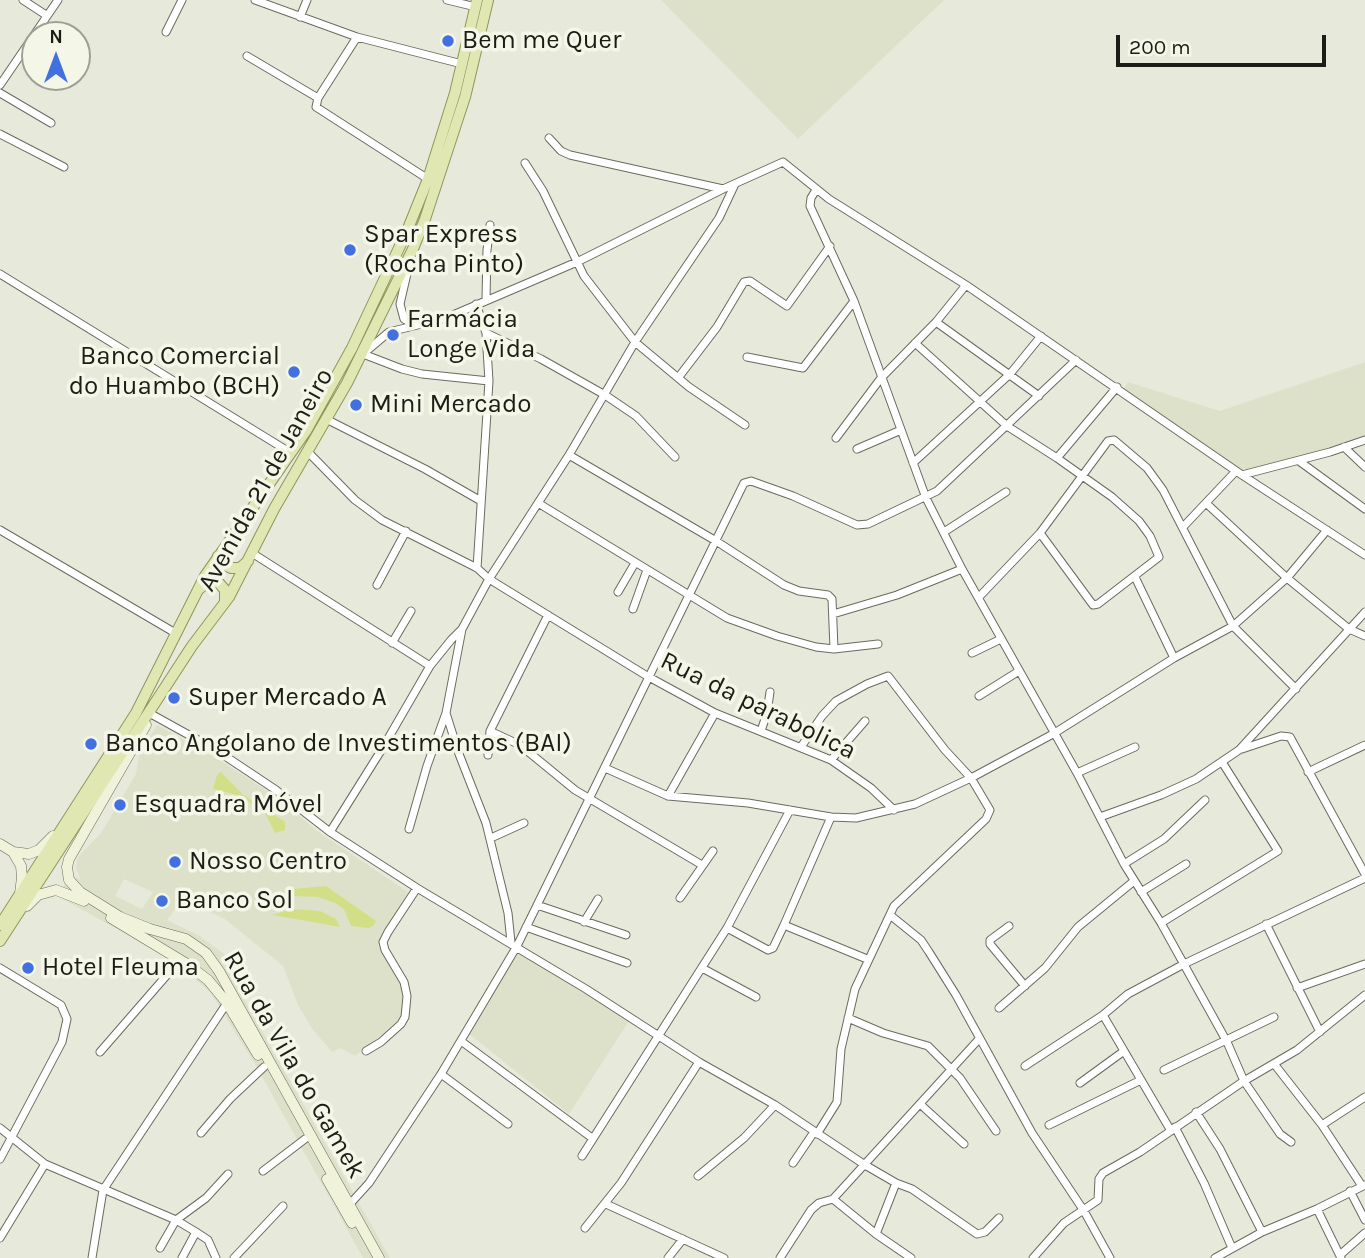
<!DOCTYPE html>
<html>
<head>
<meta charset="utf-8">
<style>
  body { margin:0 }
  #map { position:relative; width:1365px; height:1258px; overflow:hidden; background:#e7eada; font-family:Karla,sans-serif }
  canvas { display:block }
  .north { position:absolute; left:21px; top:21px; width:70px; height:70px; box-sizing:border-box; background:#f4f7e7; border:2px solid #9ea094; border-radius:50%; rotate:0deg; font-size:19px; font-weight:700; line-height:28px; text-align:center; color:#1c1d17 }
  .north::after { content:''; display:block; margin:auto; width:24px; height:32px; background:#4370e1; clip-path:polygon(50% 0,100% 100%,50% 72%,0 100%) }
  .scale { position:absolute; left:1116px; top:35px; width:210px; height:32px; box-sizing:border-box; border:4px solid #1c1d17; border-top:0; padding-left:9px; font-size:21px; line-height:24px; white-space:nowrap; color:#1c1d17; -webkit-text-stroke:5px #f4f7e7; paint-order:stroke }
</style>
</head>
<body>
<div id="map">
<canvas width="1365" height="1258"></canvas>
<div class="north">N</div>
<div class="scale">200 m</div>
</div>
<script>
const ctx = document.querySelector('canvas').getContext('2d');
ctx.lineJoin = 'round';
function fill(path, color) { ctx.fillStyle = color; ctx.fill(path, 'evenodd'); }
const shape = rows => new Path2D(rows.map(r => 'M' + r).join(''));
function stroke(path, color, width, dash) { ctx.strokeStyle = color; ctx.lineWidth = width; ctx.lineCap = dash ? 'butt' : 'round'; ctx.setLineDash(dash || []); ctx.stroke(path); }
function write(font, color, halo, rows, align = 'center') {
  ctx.font = font + ' Karla,sans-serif'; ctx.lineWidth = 7; ctx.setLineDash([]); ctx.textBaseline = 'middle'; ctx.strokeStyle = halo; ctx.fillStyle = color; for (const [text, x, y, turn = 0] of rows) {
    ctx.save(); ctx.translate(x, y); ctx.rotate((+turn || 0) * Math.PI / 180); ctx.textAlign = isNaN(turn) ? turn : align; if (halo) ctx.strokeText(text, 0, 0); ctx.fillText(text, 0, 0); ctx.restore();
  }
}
fill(shape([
  [661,0,944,0,798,139],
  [1365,362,1365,441,1249,469,1240,470,1122,392,1128,382,1220,411],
  [157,725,215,757,280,799,317,831,408,892,378,945,400,983,406,1001,403,1017,355,1056,340,1048,332,1052,313,1030,298,1005,283,966,225,919,195,905,187,907,180,903,167,920,198,935,227,956,239,990,390,1258,363,1258,255,1064,210,992,173,961,58,896,71,875,81,880,76,868,78,857,101,833,136,774,139,755],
  [124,879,153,892,142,909,115,896],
  [518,951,629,1021,569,1114,468,1033]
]), '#dde1ca');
fill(shape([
  [221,772,242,794,285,822,285,830,275,833,266,815,241,796,213,789,217,775],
  [326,886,376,921,374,925,369,928,351,926,344,909,335,903,318,897,293,896,292,889],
  [291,909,320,911,336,919,340,927,273,915]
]), '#d3df86');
const minor = shape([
  [23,0,46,15],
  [255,0,357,37,462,64],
  [447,0,476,7],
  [300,17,307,0],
  [166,32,182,0],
  [357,37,318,98,316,107,428,179],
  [247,56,318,98],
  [0,85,58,0],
  [0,93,51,123],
  [0,134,64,167],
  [549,138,561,151,570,155,723,189],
  [525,163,543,191,584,276,635,342,689,387,745,425],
  [816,190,811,198,810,206,854,301,926,498,962,569,1077,773,1124,864,1161,923,1227,1042,1244,1081,1280,1134,1291,1142],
  [409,265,400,304,404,319,414,325],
  [0,274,291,453],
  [486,299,487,250,490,225],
  [476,304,486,333,489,381,477,568],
  [936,322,1039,396],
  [486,333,541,359,605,395,636,416,675,457],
  [915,343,1007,426,1057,458,1112,497,1139,521,1150,536,1159,557,1098,604,1093,605,1040,533],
  [747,357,803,368,854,301],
  [678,378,717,327,744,282,750,281,787,306,830,246],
  [489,381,422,374,402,369,363,354,389,332,446,318,577,262,723,189,783,162,829,199,966,285,1242,475,1365,555],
  [326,419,425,469,481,501],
  [836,438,881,378,936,322,966,285],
  [1344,447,1365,467],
  [857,449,901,430],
  [308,452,355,500,382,520,477,568,489,579,647,676,715,713,831,760,871,788,894,810],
  [569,455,716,541,784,585,799,591,828,595,832,599,834,649],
  [1057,458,1117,387],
  [1299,461,1365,509],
  [913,463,1010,374,1041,336],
  [1242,475,1330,452,1365,440],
  [538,503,727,618,777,636,816,647,834,649,878,644],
  [1207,504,1287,578,1349,629,1365,636],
  [1183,527,1236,471],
  [0,530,177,634],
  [944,532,1006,492],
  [252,553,430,666],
  [1135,577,1174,658],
  [377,585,406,531],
  [618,592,635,563],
  [979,597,1040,533,1108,441,1114,440,1147,468,1163,490,1233,626,1296,689],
  [633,609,647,570],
  [833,614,897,595,962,569],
  [392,643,411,611],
  [972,653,1001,639],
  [979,696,1019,671],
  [446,713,459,754,486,823,508,913,511,942],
  [151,714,216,750,276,790,330,832,417,888,586,989,699,1062,775,1105,865,1165,896,1183,912,1189,977,1234,985,1232,999,1218],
  [490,731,520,745,575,790,702,865],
  [761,731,767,713,770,692],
  [801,747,822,716,836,701,867,684,888,676,945,750,971,778,990,810,986,819,894,906,855,989,841,1049,837,1102,817,1134],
  [1242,749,1281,736,1290,737,1365,874],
  [488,755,490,731,548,615],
  [831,760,865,721],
  [605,768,668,796,748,803,831,817,856,818,915,804,971,778,1053,734,1174,658,1233,626,1287,578,1327,530],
  [1308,772,1365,745],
  [1077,773,1135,747],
  [668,796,715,713],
  [831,817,784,925,867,959],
  [1100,817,1161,795,1196,779,1239,750,1365,612],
  [409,829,427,766,446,713,462,629],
  [330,832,382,749,430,666,451,640,462,629,489,579,569,455,635,342,719,218,735,184],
  [491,838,524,823],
  [1124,864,1164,839,1205,800],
  [1141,892,1186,864],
  [680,898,713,851],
  [537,905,626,935],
  [890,915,921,940,929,952,956,995,1032,1133,1084,1211,1110,1258],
  [584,922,598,899],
  [1161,923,1278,851,1222,762],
  [1266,924,1320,1032],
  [1009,926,990,940,990,944,1025,986],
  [526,927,627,963],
  [727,928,768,950,773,948,784,925],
  [0,968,61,1005,67,1019,62,1042,0,1159],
  [702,968,756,997],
  [1297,988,1365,964],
  [999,1008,1045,968,1078,927,1134,881],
  [1103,1015,1171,1131],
  [848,1018,883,1033,928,1046,960,1078,996,1131],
  [461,1041,592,1138],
  [366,1051,381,1042,401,1024,405,1017,407,996,404,982,385,950,383,942,388,932,417,888],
  [100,1052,180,960],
  [1275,1065,1322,1125,1362,1186],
  [1025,1066,1103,1015,1128,994,1184,964,1365,878],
  [1164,1070,1274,1017],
  [441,1074,508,1124],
  [1080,1083,1124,1051],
  [920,1104,964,1144],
  [1196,1112,1220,1149,1262,1232],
  [1049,1125,1141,1080],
  [1322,1125,1365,1097],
  [1175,1127,1204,1183,1232,1248],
  [0,1128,45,1164,176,1220,196,1232,208,1240,216,1258],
  [201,1133,230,1099,264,1067],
  [582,1156,727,928,790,810],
  [793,1163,814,1132],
  [263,1171,305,1139],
  [698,1176,744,1138,775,1105],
  [1350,1191,1365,1220],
  [833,1199,876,1234,911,1258],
  [606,1204,724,1258],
  [349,1205,369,1183,441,1074,517,946,744,483,751,481,793,496,857,525,868,524,937,491,1076,360],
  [1317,1209,1341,1258],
  [585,1228,621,1183,699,1062],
  [876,1234,896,1183],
  [0,1238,45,1164],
  [160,1248,176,1220,206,1198,228,1174],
  [1340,1255,1365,1233],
  [92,1258,103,1190,227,1003],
  [182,1258,196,1232],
  [234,1258,283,1206],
  [668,1258,683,1239],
  [780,1258,811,1210,819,1203,833,1199,979,1039],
  [1033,1258,1064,1223,1098,1200,1099,1179,1103,1173,1140,1152,1244,1081,1297,1050,1365,995],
  [1215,1258,1262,1232,1317,1209,1365,1185]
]);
const secondary = shape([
  [146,725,69,859,67,867,69,880,80,892,120,917,150,929,186,939,206,953,219,971,379,1258],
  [0,844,13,852,29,854,39,850,53,836],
  [13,852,21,866,22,877,20,894],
  [27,906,38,895,56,890,84,901],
  [111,918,187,964,208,980,227,1003,258,1055],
  [327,1179,352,1223]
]);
const primary = shape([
  [218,556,222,564,231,568,240,568,248,561],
  [199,589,210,581,219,583,225,590,225,601],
  [0,925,136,713,205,576,306,431,352,348,407,231,428,179,455,93,477,0],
  [0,941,192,646,229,597,274,509,347,383,413,249,425,219,465,97,488,0]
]);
stroke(minor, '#696b5e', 9);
stroke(secondary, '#696b5e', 11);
stroke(primary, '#8e965b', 12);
stroke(minor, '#fff', 7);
stroke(secondary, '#f0f3d9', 10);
stroke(primary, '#e0e7b3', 10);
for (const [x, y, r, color] of [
  [448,41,7,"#4370e1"],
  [350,250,7,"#4370e1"],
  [393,335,7,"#4370e1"],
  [294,372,7,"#4370e1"],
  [356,405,7,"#4370e1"],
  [174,698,7,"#4370e1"],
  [91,744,7,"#4370e1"],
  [120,805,7,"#4370e1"],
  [175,862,7,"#4370e1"],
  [162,901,7,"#4370e1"],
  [28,968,7,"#4370e1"]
]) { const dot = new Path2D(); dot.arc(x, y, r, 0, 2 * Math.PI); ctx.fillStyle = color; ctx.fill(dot); stroke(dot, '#f4f7e7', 2.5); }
write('26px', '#1c1d17', '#f4f7e7', [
  ["Bem me Quer",462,41],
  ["Spar Express",364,235],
  ["(Rocha Pinto)",364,265],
  ["Farmácia",407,320],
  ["Longe Vida",407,350],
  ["Banco Comercial",280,357,"right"],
  ["do Huambo (BCH)",280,387,"right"],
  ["Mini Mercado",370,405],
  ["Super Mercado A",188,698],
  ["Banco Angolano de Investimentos (BAI)",105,744],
  ["Esquadra Móvel",134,805],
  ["Nosso Centro",189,862],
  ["Banco Sol",176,901],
  ["Hotel Fleuma",42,968]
], 'left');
write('26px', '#1c1d17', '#f4f7e7', [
  ["Avenida 21 de Janeiro",266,480,-61],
  ["Rua da parabolica",758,706,26],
  ["Rua da Vila do Gamek",294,1065,60]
]);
</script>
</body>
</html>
